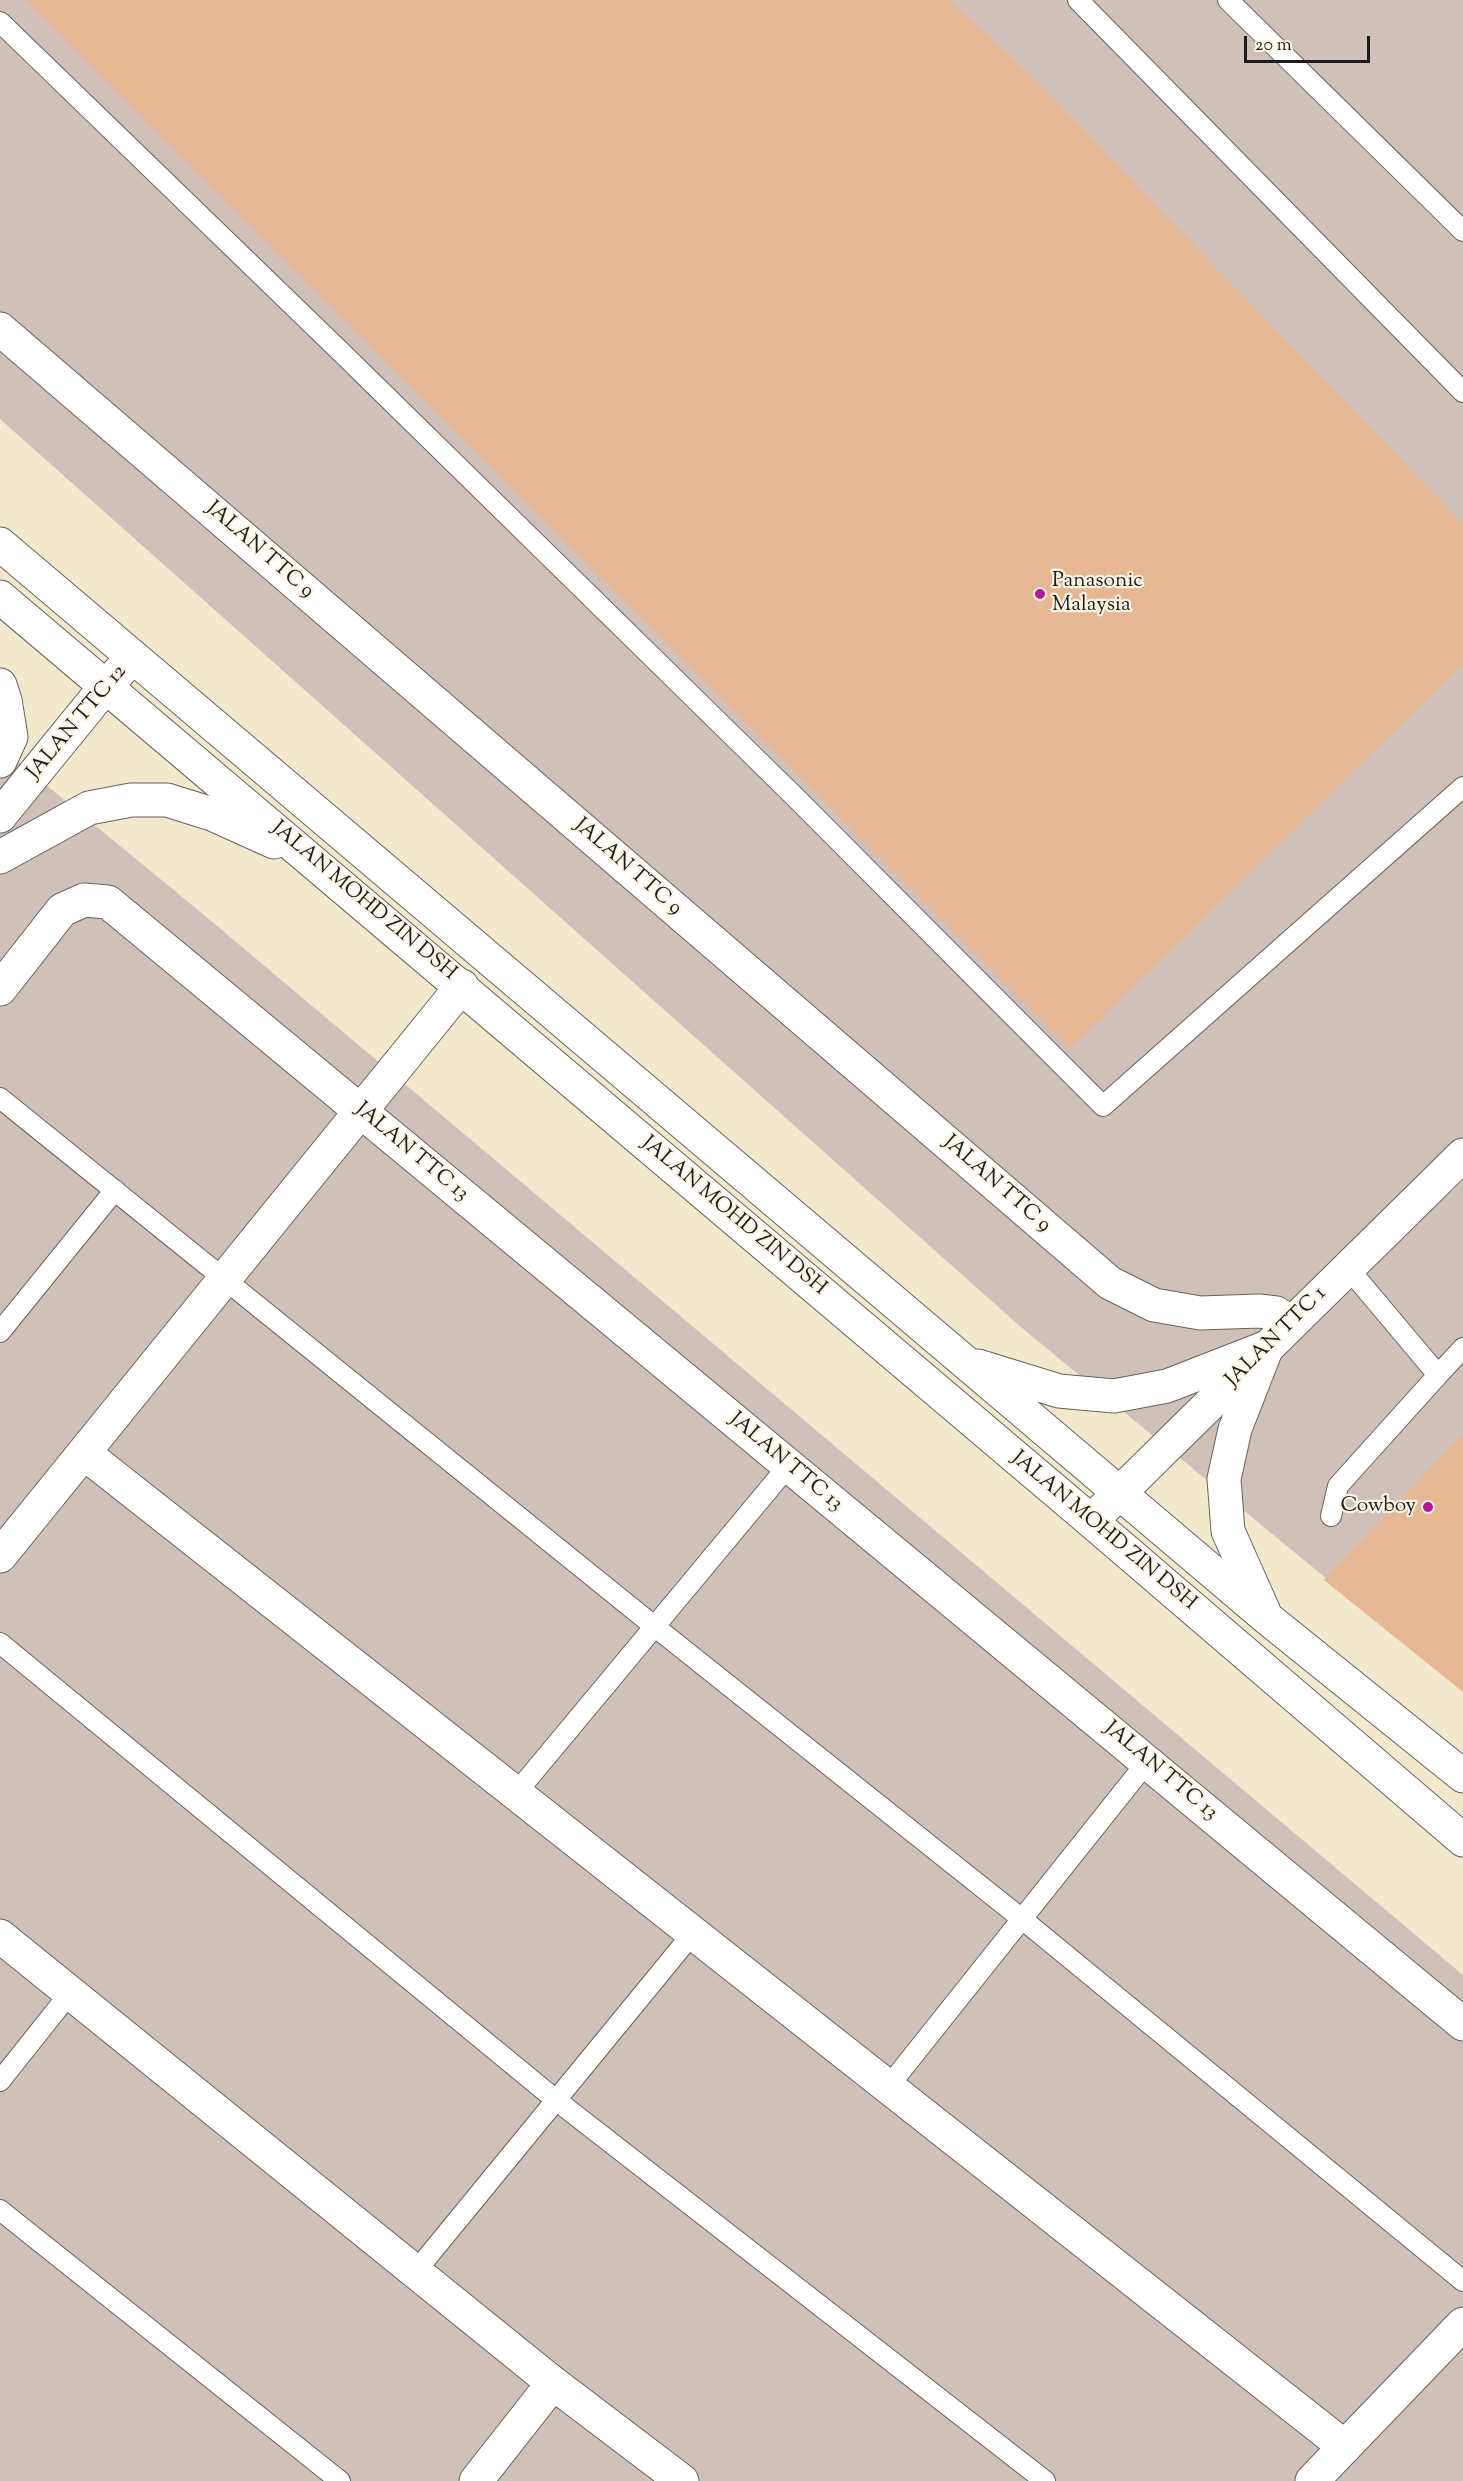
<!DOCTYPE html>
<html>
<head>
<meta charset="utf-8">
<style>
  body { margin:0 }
  #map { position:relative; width:1463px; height:2481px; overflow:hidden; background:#f2e8cc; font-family:"Sorts Mill Goudy",serif }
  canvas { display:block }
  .scale { position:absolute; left:1244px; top:36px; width:126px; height:27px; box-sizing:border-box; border:3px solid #1c1c1c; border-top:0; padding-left:8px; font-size:18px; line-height:21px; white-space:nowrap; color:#1c1c1c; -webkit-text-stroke:4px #fcf5e5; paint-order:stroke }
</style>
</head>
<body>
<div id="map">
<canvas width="1463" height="2481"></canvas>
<div class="scale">20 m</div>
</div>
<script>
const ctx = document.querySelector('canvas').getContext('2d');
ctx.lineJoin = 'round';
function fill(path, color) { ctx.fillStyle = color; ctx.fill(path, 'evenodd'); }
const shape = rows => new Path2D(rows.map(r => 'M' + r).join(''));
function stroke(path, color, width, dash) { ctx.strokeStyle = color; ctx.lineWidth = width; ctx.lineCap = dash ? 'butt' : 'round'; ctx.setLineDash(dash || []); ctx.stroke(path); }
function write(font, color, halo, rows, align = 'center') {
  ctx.font = font + ' "Sorts Mill Goudy",serif'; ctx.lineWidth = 4.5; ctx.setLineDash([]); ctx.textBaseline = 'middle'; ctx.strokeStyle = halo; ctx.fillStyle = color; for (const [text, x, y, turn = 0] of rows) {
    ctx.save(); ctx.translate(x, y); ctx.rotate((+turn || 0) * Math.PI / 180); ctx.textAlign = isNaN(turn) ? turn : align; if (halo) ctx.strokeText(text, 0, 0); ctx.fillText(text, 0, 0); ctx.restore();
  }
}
fill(shape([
  [0,0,1463,0,1463,1691,1022,1328,0,419],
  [0,747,204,915,1463,1975,1463,2481,0,2481]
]), '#cfc0ba');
fill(shape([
  [25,0,950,0,1038,83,1463,524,1463,664,1070,1049],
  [1463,1434,1463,1692,1324,1580]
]), '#e6b793');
const lane = shape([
  [1078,0,1463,392],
  [1228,0,1463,231],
  [0,22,343,354,793,795,1103,1106,1463,787],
  [0,1098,654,1626,1022,1919,1463,2281],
  [1348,1268,1438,1375,1463,1348],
  [0,1332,115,1190],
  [1331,1516,1338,1486,1438,1375],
  [0,1643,556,2100,1045,2481],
  [516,1793,789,1465],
  [0,2081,70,1993],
  [888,2087,1147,1762],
  [0,2210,340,2481],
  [416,2271,693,1933]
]);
const street = shape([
  [0,329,1110,1283,1154,1305,1200,1313,1259,1311,1276,1313,1292,1323],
  [0,816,106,686,133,657],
  [0,989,62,910,84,900,108,902,1463,2024],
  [84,1453,1345,2447],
  [1091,1521,1463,1155],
  [0,1556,462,986],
  [0,1936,553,2383,682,2481],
  [476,2481,553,2383],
  [1312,2481,1463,2324]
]);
const secondary = shape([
  [0,544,1267,1618,1463,1776],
  [0,597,1091,1521,1463,1840],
  [0,685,5,700,11,737,0,761],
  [0,857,89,808,131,800,167,800,212,814,274,842],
  [978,1366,1059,1391,1114,1396,1167,1386,1267,1347],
  [1264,1612,1228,1531,1224,1479,1235,1429,1267,1347]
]);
stroke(lane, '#67635a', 22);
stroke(street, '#67635a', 35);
stroke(secondary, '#67635a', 35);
stroke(lane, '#fff', 20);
stroke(street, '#fff', 33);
stroke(secondary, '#fff', 33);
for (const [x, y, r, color] of [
  [1040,594,6,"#b5179e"],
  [1428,1507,6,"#b5179e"]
]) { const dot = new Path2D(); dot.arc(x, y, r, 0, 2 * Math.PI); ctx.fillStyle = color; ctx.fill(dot); stroke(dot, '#fcf5e5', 2); }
write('21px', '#1c1c1c', '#fcf5e5', [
  ["JALAN TTC 9",259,551,41],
  ["JALAN TTC 12",78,723,-50],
  ["JALAN TTC 9",627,868,41],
  ["JALAN MOHD ZIN DSH",363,902,40],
  ["JALAN TTC 13",411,1153,40],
  ["JALAN TTC 9",996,1185,41],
  ["JALAN MOHD ZIN DSH",733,1217,40],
  ["JALAN TTC 1",1277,1338,-45],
  ["JALAN TTC 13",785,1463,40],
  ["JALAN MOHD ZIN DSH",1103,1532,40],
  ["JALAN TTC 13",1160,1772,40]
]);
write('21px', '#1c1c1c', '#fcf5e5', [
  ["Panasonic",1052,582],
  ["Malaysia",1052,606],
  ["Cowboy",1416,1507,"right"]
], 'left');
</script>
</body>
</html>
